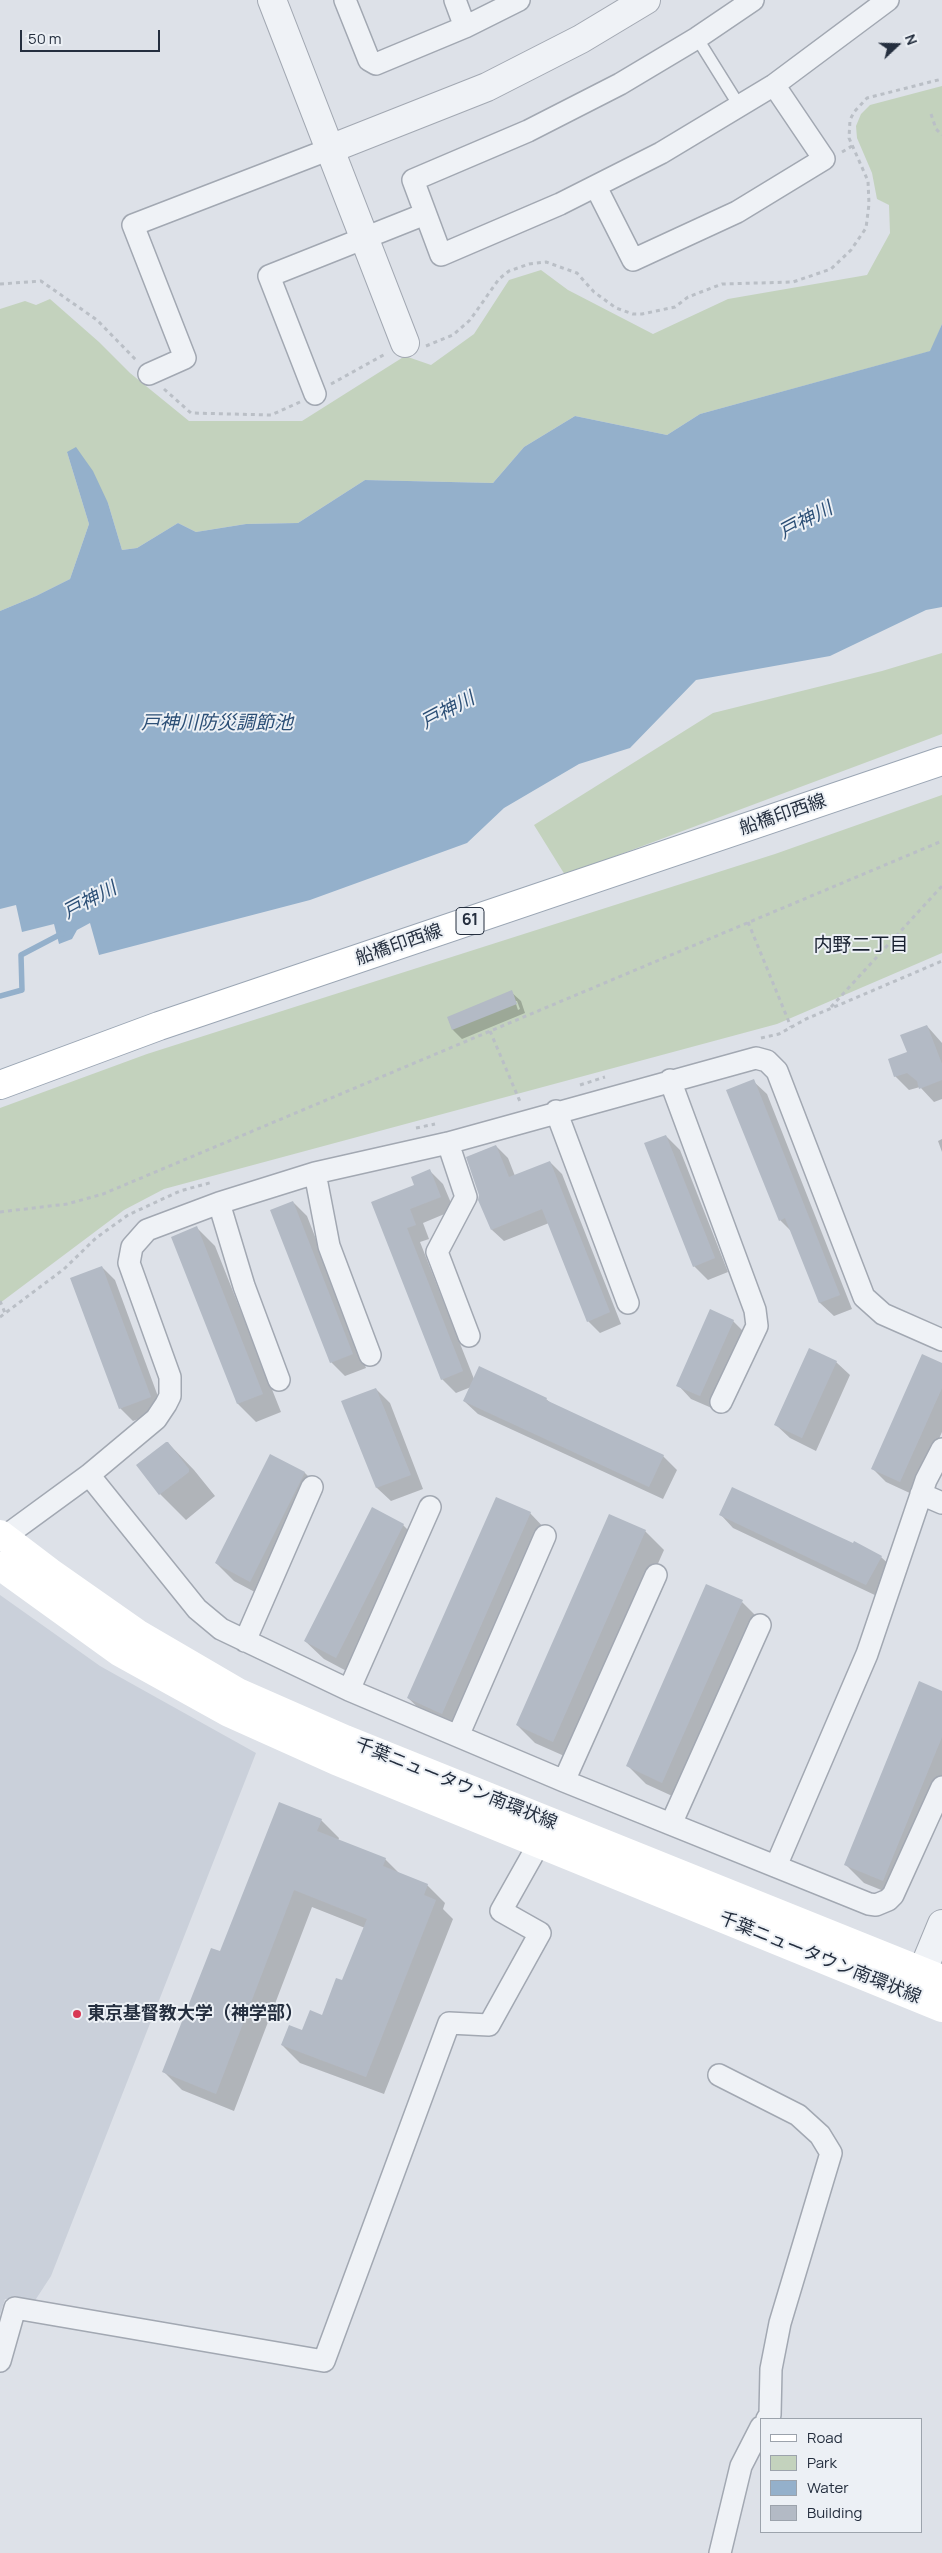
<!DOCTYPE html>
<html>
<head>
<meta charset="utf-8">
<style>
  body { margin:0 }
  #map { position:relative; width:942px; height:2553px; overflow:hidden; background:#dde1e8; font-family:Manrope,sans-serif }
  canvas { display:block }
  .legend { position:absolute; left:760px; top:2418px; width:162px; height:115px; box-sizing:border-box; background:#ecf0f5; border:1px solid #9ca3ac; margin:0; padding:6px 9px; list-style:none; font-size:15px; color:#252f3f }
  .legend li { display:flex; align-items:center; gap:10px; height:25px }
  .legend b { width:25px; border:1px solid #9ca3ac }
  .north { position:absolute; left:872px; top:20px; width:50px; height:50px; -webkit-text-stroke:4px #ecf0f5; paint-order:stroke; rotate:69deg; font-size:14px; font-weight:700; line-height:20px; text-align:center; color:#252f3f }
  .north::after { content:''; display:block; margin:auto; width:18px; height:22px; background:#252f3f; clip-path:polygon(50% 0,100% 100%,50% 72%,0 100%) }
  .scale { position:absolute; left:20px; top:30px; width:140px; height:22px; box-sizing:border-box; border:2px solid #252f3f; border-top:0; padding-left:6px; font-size:15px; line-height:18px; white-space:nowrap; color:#252f3f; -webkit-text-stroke:4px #ecf0f5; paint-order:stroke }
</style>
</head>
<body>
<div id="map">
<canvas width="942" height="2553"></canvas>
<ul class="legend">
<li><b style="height:6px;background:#fff"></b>Road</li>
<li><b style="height:14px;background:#c3d2bd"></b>Park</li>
<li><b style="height:14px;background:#94b0cb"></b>Water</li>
<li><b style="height:14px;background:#b3bac5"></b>Building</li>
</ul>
<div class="north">N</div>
<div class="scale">50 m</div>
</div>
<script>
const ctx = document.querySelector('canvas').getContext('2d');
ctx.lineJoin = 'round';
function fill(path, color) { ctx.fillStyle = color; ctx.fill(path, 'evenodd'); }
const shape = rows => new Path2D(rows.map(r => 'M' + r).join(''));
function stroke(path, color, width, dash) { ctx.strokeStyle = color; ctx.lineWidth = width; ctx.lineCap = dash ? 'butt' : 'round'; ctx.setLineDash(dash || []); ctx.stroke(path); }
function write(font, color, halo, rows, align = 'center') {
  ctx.font = font + ' Manrope,"Noto Sans JP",sans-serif'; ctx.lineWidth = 4; ctx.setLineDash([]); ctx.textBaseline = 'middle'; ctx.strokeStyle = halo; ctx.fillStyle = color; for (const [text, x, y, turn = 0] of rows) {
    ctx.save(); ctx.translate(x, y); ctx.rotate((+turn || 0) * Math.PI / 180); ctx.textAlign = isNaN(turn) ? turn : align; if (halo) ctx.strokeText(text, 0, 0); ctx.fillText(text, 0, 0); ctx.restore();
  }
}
fill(shape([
  [0,1595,100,1666,256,1753,51,2276,34,2302,5,2299,0,2315]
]), '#cad0da');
fill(shape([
  [942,86,942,324,931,351,700,414,667,435,575,416,524,447,493,483,365,480,298,523,246,524,196,532,178,523,137,548,122,550,108,503,67,452,89,524,70,579,36,596,0,611,0,309,25,301,36,305,50,299,99,342,130,373,189,421,302,421,405,356,431,365,474,334,509,280,541,270,568,290,653,334,728,299,867,275,890,233,889,205,877,199,872,173,857,138,856,126,861,114,870,105],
  [942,653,942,734,565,875,534,825,713,713,882,671],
  [942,795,942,953,777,1024,164,1189,124,1210,0,1303,0,1108,147,1054,775,854]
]), '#c3d2bd');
fill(shape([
  [942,324,942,607,926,610,830,656,696,680,630,748,579,764,504,808,467,843,310,900,99,955,90,923,77,930,72,939,59,944,54,924,22,932,16,905,0,909,0,611,36,596,70,579,89,524,67,452,76,447,93,471,108,503,122,550,137,548,178,523,196,532,246,524,298,523,365,480,493,483,524,447,575,416,667,435,700,414,930,351]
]), '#94b0cb');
fill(shape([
  [511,992,521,1001,525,1013,462,1039,453,1030,448,1018],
  [515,1001,517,1001,520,1009,518,1010],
  [927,1026,942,1043,942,1099,934,1102,920,1087,909,1090,895,1076],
  [753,1081,767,1094,852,1309,834,1316,820,1303,792,1232,780,1220],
  [666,1136,680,1150,728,1272,708,1280,694,1266],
  [942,1139,942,1152,938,1141],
  [496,1146,508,1158,515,1176,550,1162,562,1174,621,1324,600,1333,588,1321,549,1223,504,1241,492,1230],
  [429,1170,443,1184,454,1210,423,1223,429,1239,420,1242,474,1379,546,1399,552,1404,663,1456,677,1470,663,1499,478,1414,464,1401,471,1387,456,1393,442,1379,373,1203,416,1185],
  [293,1202,307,1216,366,1368,345,1376,331,1362],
  [197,1228,215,1246,281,1412,256,1422,238,1404],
  [102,1267,115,1280,163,1410,133,1421,120,1408],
  [733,1321,747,1335,714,1409,691,1399,678,1385],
  [836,1362,850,1375,816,1451,790,1438,776,1425],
  [942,1364,942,1432,914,1495,886,1482,872,1468],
  [376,1389,390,1403,423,1489,391,1501,377,1488],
  [168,1443,194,1470,215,1496,186,1520,160,1494],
  [271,1456,305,1473,323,1491,268,1599,234,1581,216,1563],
  [530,1513,548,1532,460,1731,427,1716,408,1698],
  [610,1515,645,1531,664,1550,571,1759,535,1743,517,1725],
  [721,1515,881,1557,894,1569,879,1597,733,1528],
  [403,1525,421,1543,354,1675,324,1659,305,1641],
  [742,1602,760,1620,681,1800,646,1784,628,1766],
  [942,1692,942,1799,901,1898,864,1883,846,1865],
  [321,1820,339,1838,338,1841,385,1859,400,1874,427,1885,445,1903,443,1909,453,1919,384,2094,300,2063,282,2045,322,2017,343,1982,365,1928,312,1907,234,2111,182,2090,164,2072,221,1953]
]), '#0003');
stroke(shape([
  [0,996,22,990,21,955,63,933]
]), '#94b0cb', 5.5);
fill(shape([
  [512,990,517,1004,452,1030,447,1017],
  [927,1025,942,1064,942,1080,919,1089,917,1081,907,1073,894,1077,888,1059,907,1052,900,1035],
  [754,1079,840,1295,819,1303,785,1218,779,1221,726,1090],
  [666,1135,715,1258,693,1267,644,1143],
  [496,1145,509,1177,550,1161,610,1312,587,1322,542,1209,491,1230,478,1200,479,1195,466,1157],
  [430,1169,441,1197,410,1209,416,1225,407,1228,463,1371,441,1380,371,1202,414,1185,411,1177],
  [293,1201,353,1354,330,1363,270,1210],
  [197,1226,263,1394,237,1404,171,1237],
  [102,1266,151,1397,119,1409,70,1278],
  [710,1309,734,1320,700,1396,676,1386],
  [809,1348,837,1361,802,1438,774,1425],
  [922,1354,942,1363,942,1388,900,1482,871,1469],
  [479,1366,547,1398,546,1400,664,1455,649,1487,463,1401],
  [376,1388,411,1475,376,1488,341,1401],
  [166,1442,168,1442,189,1469,189,1472,159,1495,136,1465],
  [270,1454,305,1472,250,1582,215,1563],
  [732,1487,853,1543,854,1541,882,1556,866,1585,719,1515],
  [496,1497,531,1512,442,1714,407,1698],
  [372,1507,404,1524,336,1658,304,1641],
  [609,1514,646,1530,553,1742,516,1725],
  [706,1584,743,1600,662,1783,626,1766],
  [919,1681,942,1691,942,1737,883,1881,844,1865],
  [279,1802,322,1819,317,1831,386,1858,383,1866,428,1884,424,1895,436,1900,366,2077,281,2045,289,2025,302,2030,310,2010,322,2015,336,1978,342,1980,367,1919,294,1890,216,2094,162,2072,211,1948,220,1951]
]), '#b3bac5');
const service = shape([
  [697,38,740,107]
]);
const minor = shape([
  [345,0,369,60,376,64,465,27,519,0],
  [455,0,465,27],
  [753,0,697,38,620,84,528,131,413,180,441,255,560,204,661,153,774,85,888,0],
  [596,187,633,260,737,212,824,159,774,85],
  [149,374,185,358,133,225,330,149],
  [315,394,269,276,425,214],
  [670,1080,755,1310,757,1326,721,1402],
  [556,1111,628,1303],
  [448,1143,466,1197,437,1252,469,1336],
  [315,1173,329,1246,370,1355],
  [219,1203,244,1286,279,1380],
  [89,1475,197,1609,221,1629,349,1690,564,1781,869,1904,876,1905,888,1900,893,1895,942,1787],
  [921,1494,942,1503],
  [0,1540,89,1475,156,1419,166,1404,170,1396,170,1377,129,1263,132,1247,147,1230,219,1203,315,1173,448,1143,756,1058,767,1061,777,1071,864,1297,883,1314,942,1340],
  [245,1641,312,1487],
  [349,1690,430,1507],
  [458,1736,545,1536],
  [564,1781,656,1575],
  [671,1824,760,1625],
  [776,1866,867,1654,926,1480,942,1449],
  [719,2075,798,2115,820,2135,831,2153,780,2323,771,2369,770,2415,767,2419],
  [0,2361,15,2308,324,2361,449,2023,489,2025,540,1933,501,1911,546,1831],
  [720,2553,741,2466,761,2427]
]);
const tertiary = shape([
  [272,0,405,343],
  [330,149,487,87,581,39,646,0],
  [913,1994,942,1924]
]);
const primary = shape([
  [0,1085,159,1026,942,761]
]);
stroke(service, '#a2a8b2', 14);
stroke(minor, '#a2a8b2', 24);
stroke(tertiary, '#a2a8b2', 30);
stroke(primary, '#9ba6b4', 30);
stroke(shape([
  [931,114,936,129,942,135],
  [842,152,852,146],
  [0,284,41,281,97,320,137,361],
  [426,346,453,335,470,320,499,279,509,271,529,264,546,262,577,273,594,292,616,308,633,314,642,314,675,307,688,297,722,284,793,282,831,269,851,250,866,228,869,204,868,181,849,138,850,120,854,112,867,98,942,79],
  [331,384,387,353],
  [164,389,191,413,271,415,300,402],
  [748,922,791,1027],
  [831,1007,942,886],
  [490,1031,521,1104],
  [761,1038,779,1034,806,1019,942,961],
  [580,1085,605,1077],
  [416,1128,435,1124],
  [0,1212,67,1204,103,1194,942,841],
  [0,1301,5,1313],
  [0,1317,64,1269,96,1238,128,1215,180,1191,213,1182]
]), '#babfc6', 3, [4, 4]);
stroke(service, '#eff2f6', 11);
stroke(minor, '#eff2f6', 21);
stroke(tertiary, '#eff2f6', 28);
stroke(shape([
  [0,1534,50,1572,137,1633,238,1692,345,1739,942,1979],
  [0,1566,119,1652,229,1713,336,1761,942,2008]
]), '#fff', 28);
stroke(primary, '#fff', 28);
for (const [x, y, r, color] of [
  [77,2014,5,"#d83753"]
]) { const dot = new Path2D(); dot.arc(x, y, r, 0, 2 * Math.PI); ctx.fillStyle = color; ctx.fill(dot); stroke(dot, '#ecf0f5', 2); }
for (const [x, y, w] of [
  [470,921,28]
]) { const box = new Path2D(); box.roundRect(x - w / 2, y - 13.5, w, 27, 4); ctx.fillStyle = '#ecf0f5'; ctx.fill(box); stroke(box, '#252f3f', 1); }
write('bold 16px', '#252f3f', null, [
  ["61",470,921]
]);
write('18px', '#252f3f', '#ecf0f5', [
  ["船橋印西線",783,815,-19],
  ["船橋印西線",399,945,-19],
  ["千葉ニュータウン南環状線",456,1784,22],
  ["千葉ニュータウン南環状線",820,1958,22]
]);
write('bold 18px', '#252f3f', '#ecf0f5', [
  ["東京基督教大学（神学部）",87,2014]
], 'left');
write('italic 19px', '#2c4f76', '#ecf0f5', [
  ["戸神川",806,521,-28],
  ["戸神川",448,711,-28],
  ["戸神川防災調節池",217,724],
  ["戸神川",90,901,-28]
]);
write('19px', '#182030', '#ecf0f5', [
  ["内野二丁目",861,946]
]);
</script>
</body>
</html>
